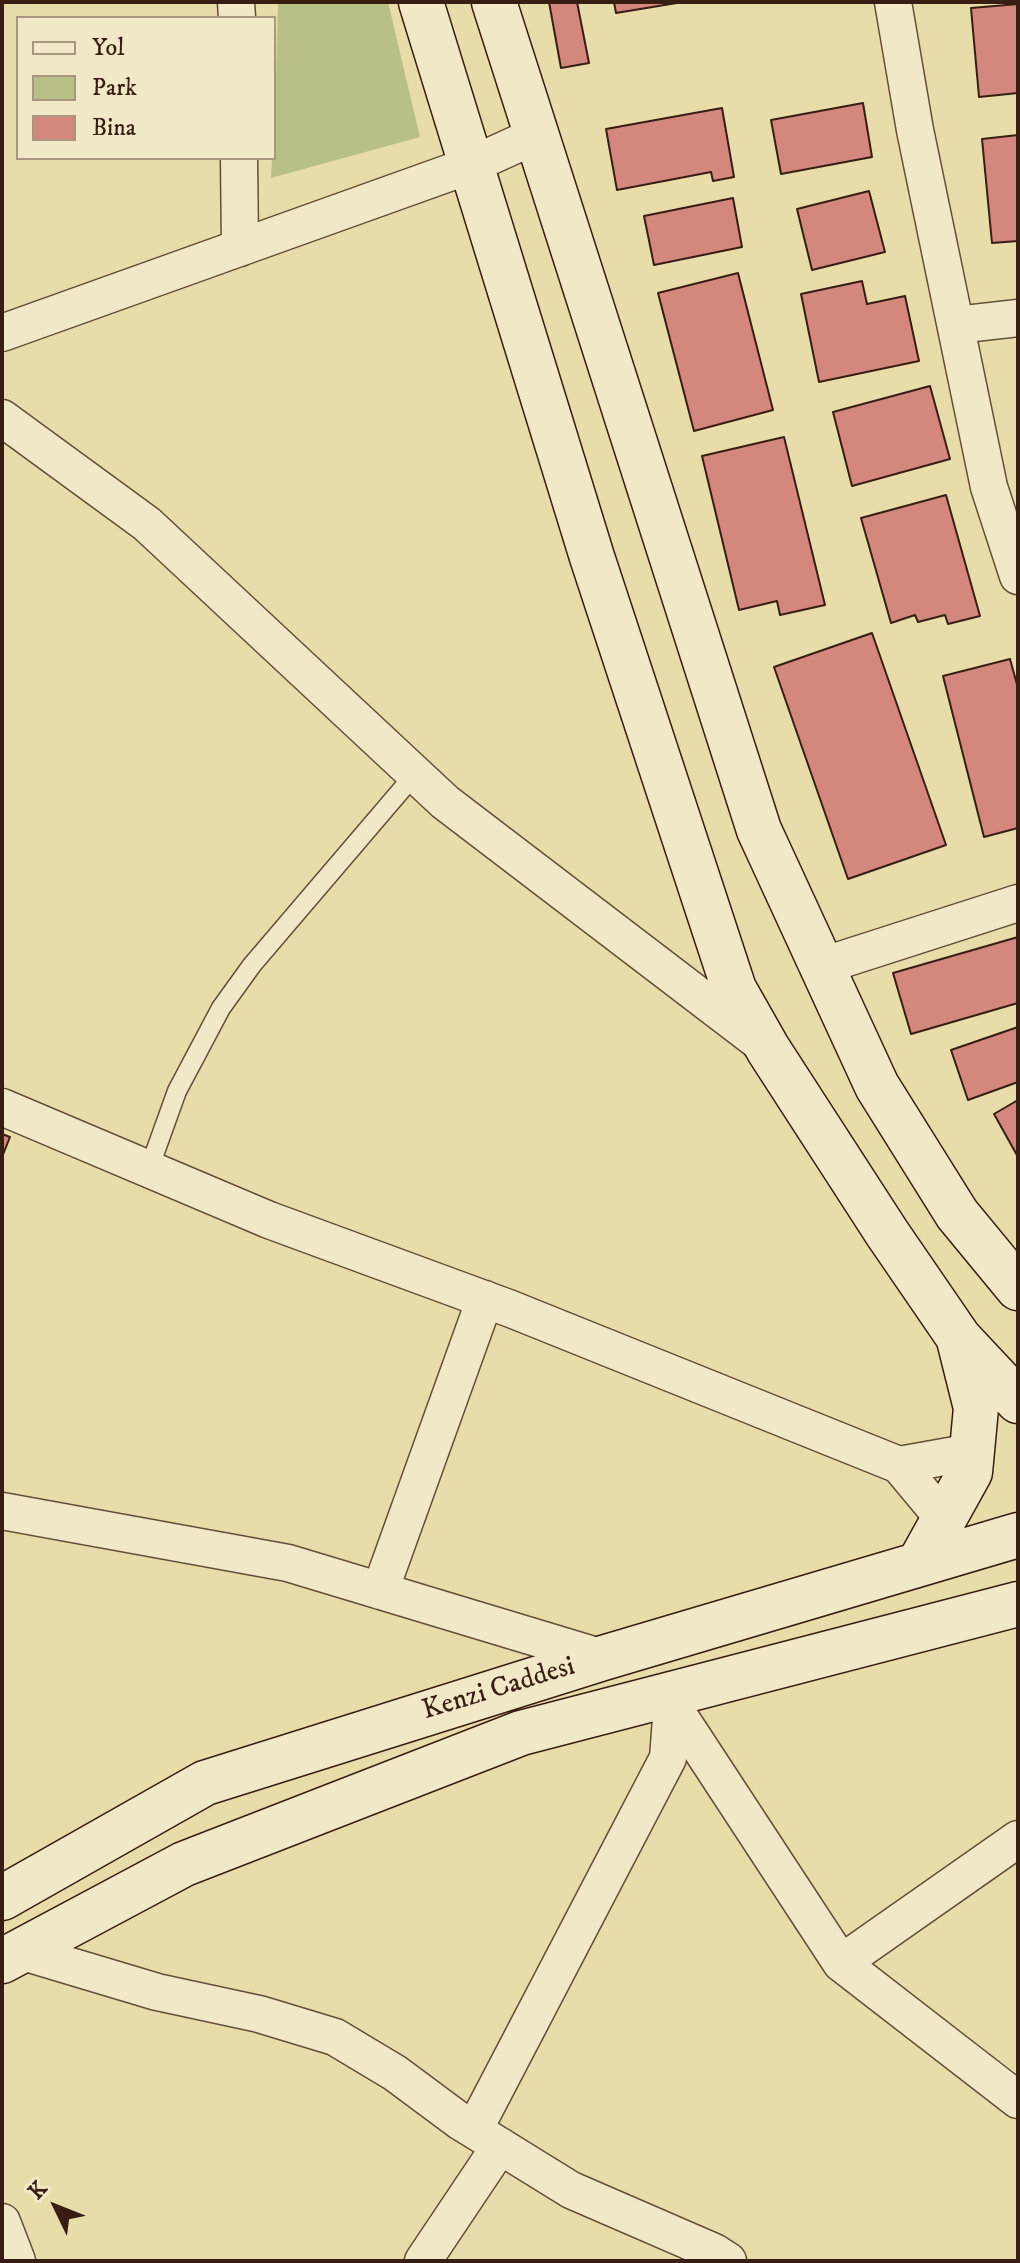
<!DOCTYPE html>
<html>
<head>
<meta charset="utf-8">
<style>
  body { margin:0 }
  #map { position:relative; width:1020px; height:2263px; overflow:hidden; background:#e9dcab; font-family:"IM FELL DW Pica",serif }
  canvas { display:block }
  .frame { position:absolute; inset:0; border:4px solid #381e12; pointer-events:none }
  .legend { position:absolute; left:16px; top:16px; width:260px; height:144px; box-sizing:border-box; background:#f1e8c8; border:2px solid #a7977f; margin:0; padding:10px 14px; list-style:none; font-size:24px; color:#381e12 }
  .legend li { display:flex; align-items:center; gap:16px; height:40px }
  .legend b { width:40px; border:2px solid #a7977f }
  .north { position:absolute; left:16px; top:2167px; width:80px; height:80px; -webkit-text-stroke:6px #f1e8c8; paint-order:stroke; rotate:313deg; font-size:22px; font-weight:700; line-height:32px; text-align:center; color:#381e12 }
  .north::after { content:''; display:block; margin:auto; width:28px; height:36px; background:#381e12; clip-path:polygon(50% 0,100% 100%,50% 72%,0 100%) }
</style>
</head>
<body>
<div id="map">
<canvas width="1020" height="2263"></canvas>
<div class="frame"></div>
<ul class="legend">
<li><b style="height:10px;background:#f1e8c8"></b>Yol</li>
<li><b style="height:22px;background:#b9c087"></b>Park</li>
<li><b style="height:22px;background:#d4877c"></b>Bina</li>
</ul>
<div class="north">K</div>
</div>
<script>
const ctx = document.querySelector('canvas').getContext('2d');
ctx.lineJoin = 'round';
function fill(path, color) { ctx.fillStyle = color; ctx.fill(path, 'evenodd'); }
const shape = rows => new Path2D(rows.map(r => 'M' + r).join(''));
function stroke(path, color, width, dash) { ctx.strokeStyle = color; ctx.lineWidth = width; ctx.lineCap = dash ? 'butt' : 'round'; ctx.setLineDash(dash || []); ctx.stroke(path); }
function write(font, color, halo, rows, align = 'center') {
  ctx.font = font + ' "IM FELL DW Pica",serif'; ctx.lineWidth = 7; ctx.setLineDash([]); ctx.textBaseline = 'middle'; ctx.strokeStyle = halo; ctx.fillStyle = color; for (const [text, x, y, turn = 0] of rows) {
    ctx.save(); ctx.translate(x, y); ctx.rotate((+turn || 0) * Math.PI / 180); ctx.textAlign = isNaN(turn) ? turn : align; if (halo) ctx.strokeText(text, 0, 0); ctx.fillText(text, 0, 0); ctx.restore();
  }
}
fill(shape([
  [278,2,388,2,420,137,271,178,272,158,274,158]
]), '#b9c087');
const building = shape([
  [549,2,577,2,589,63,561,68,549,2],
  [614,2,683,2,616,13,614,2],
  [1018,4,1018,93,979,97,971,8,1018,4],
  [863,103,872,157,781,174,771,120,863,103],
  [722,108,734,177,713,181,711,172,617,190,606,129,722,108],
  [1018,135,1018,241,992,243,982,139,1018,135],
  [869,191,885,252,812,270,797,209,869,191],
  [733,198,742,247,654,265,644,216,733,198],
  [738,273,773,410,694,431,658,293,738,273],
  [862,281,867,304,905,296,919,361,819,382,801,294,862,281],
  [930,386,950,459,852,486,833,412,930,386],
  [784,437,825,605,780,615,777,601,739,610,702,456,784,437],
  [946,495,980,616,948,624,945,615,918,622,915,615,891,623,861,518,946,495],
  [872,633,946,845,848,879,774,667,872,633],
  [1010,659,1018,688,1018,828,984,837,943,676,1010,659],
  [1018,937,1018,1003,911,1034,893,973,1018,937],
  [1018,1027,1018,1082,968,1100,951,1050,1018,1027],
  [1018,1100,1018,1157,994,1114,1018,1100],
  [2,1134,10,1137,2,1157,2,1134]
]);
fill(building, '#d4877c');
stroke(building, '#381e12', 2);
const service = shape([
  [149,1169,177,1091,221,1008,252,965,415,774]
]);
const minor = shape([
  [236,2,237,18],
  [893,2,915,130,989,487,1018,576],
  [239,158,240,248],
  [956,325,1018,318],
  [2,333,471,165,537,135],
  [2,418,147,524,445,802,762,1044],
  [822,966,1018,903],
  [2,1107,269,1220,511,1309,899,1465,944,1519],
  [899,1465,972,1452],
  [2,1511,288,1563,603,1658],
  [380,1591,485,1299],
  [672,1705,841,1963,1018,1839],
  [20,1951,157,1992,259,2014,335,2037,395,2073,461,2122,571,2190,714,2252,728,2261],
  [841,1963,1018,2100],
  [474,2130,668,1758,672,1705],
  [2,2222,17,2261],
  [423,2261,500,2146]
]);
const secondary = shape([
  [421,2,592,557,734,989,768,1049,887,1233,959,1338,1018,1401],
  [494,2,759,830,877,1086,957,1214,1018,1288],
  [920,1562,970,1472,976,1408,959,1340],
  [2,1898,205,1783,603,1658,1018,1535],
  [2,1961,184,1864,521,1733,1018,1604]
]);
stroke(service, '#644e38', 21);
stroke(minor, '#644e38', 39);
stroke(secondary, '#381e12', 47);
stroke(service, '#f1e8c8', 18);
stroke(minor, '#f1e8c8', 36);
stroke(secondary, '#f1e8c8', 44);
write('28px', '#381e12', '#f1e8c8', [
  ["Kenzi Caddesi",499,1690,-17]
]);
</script>
</body>
</html>
